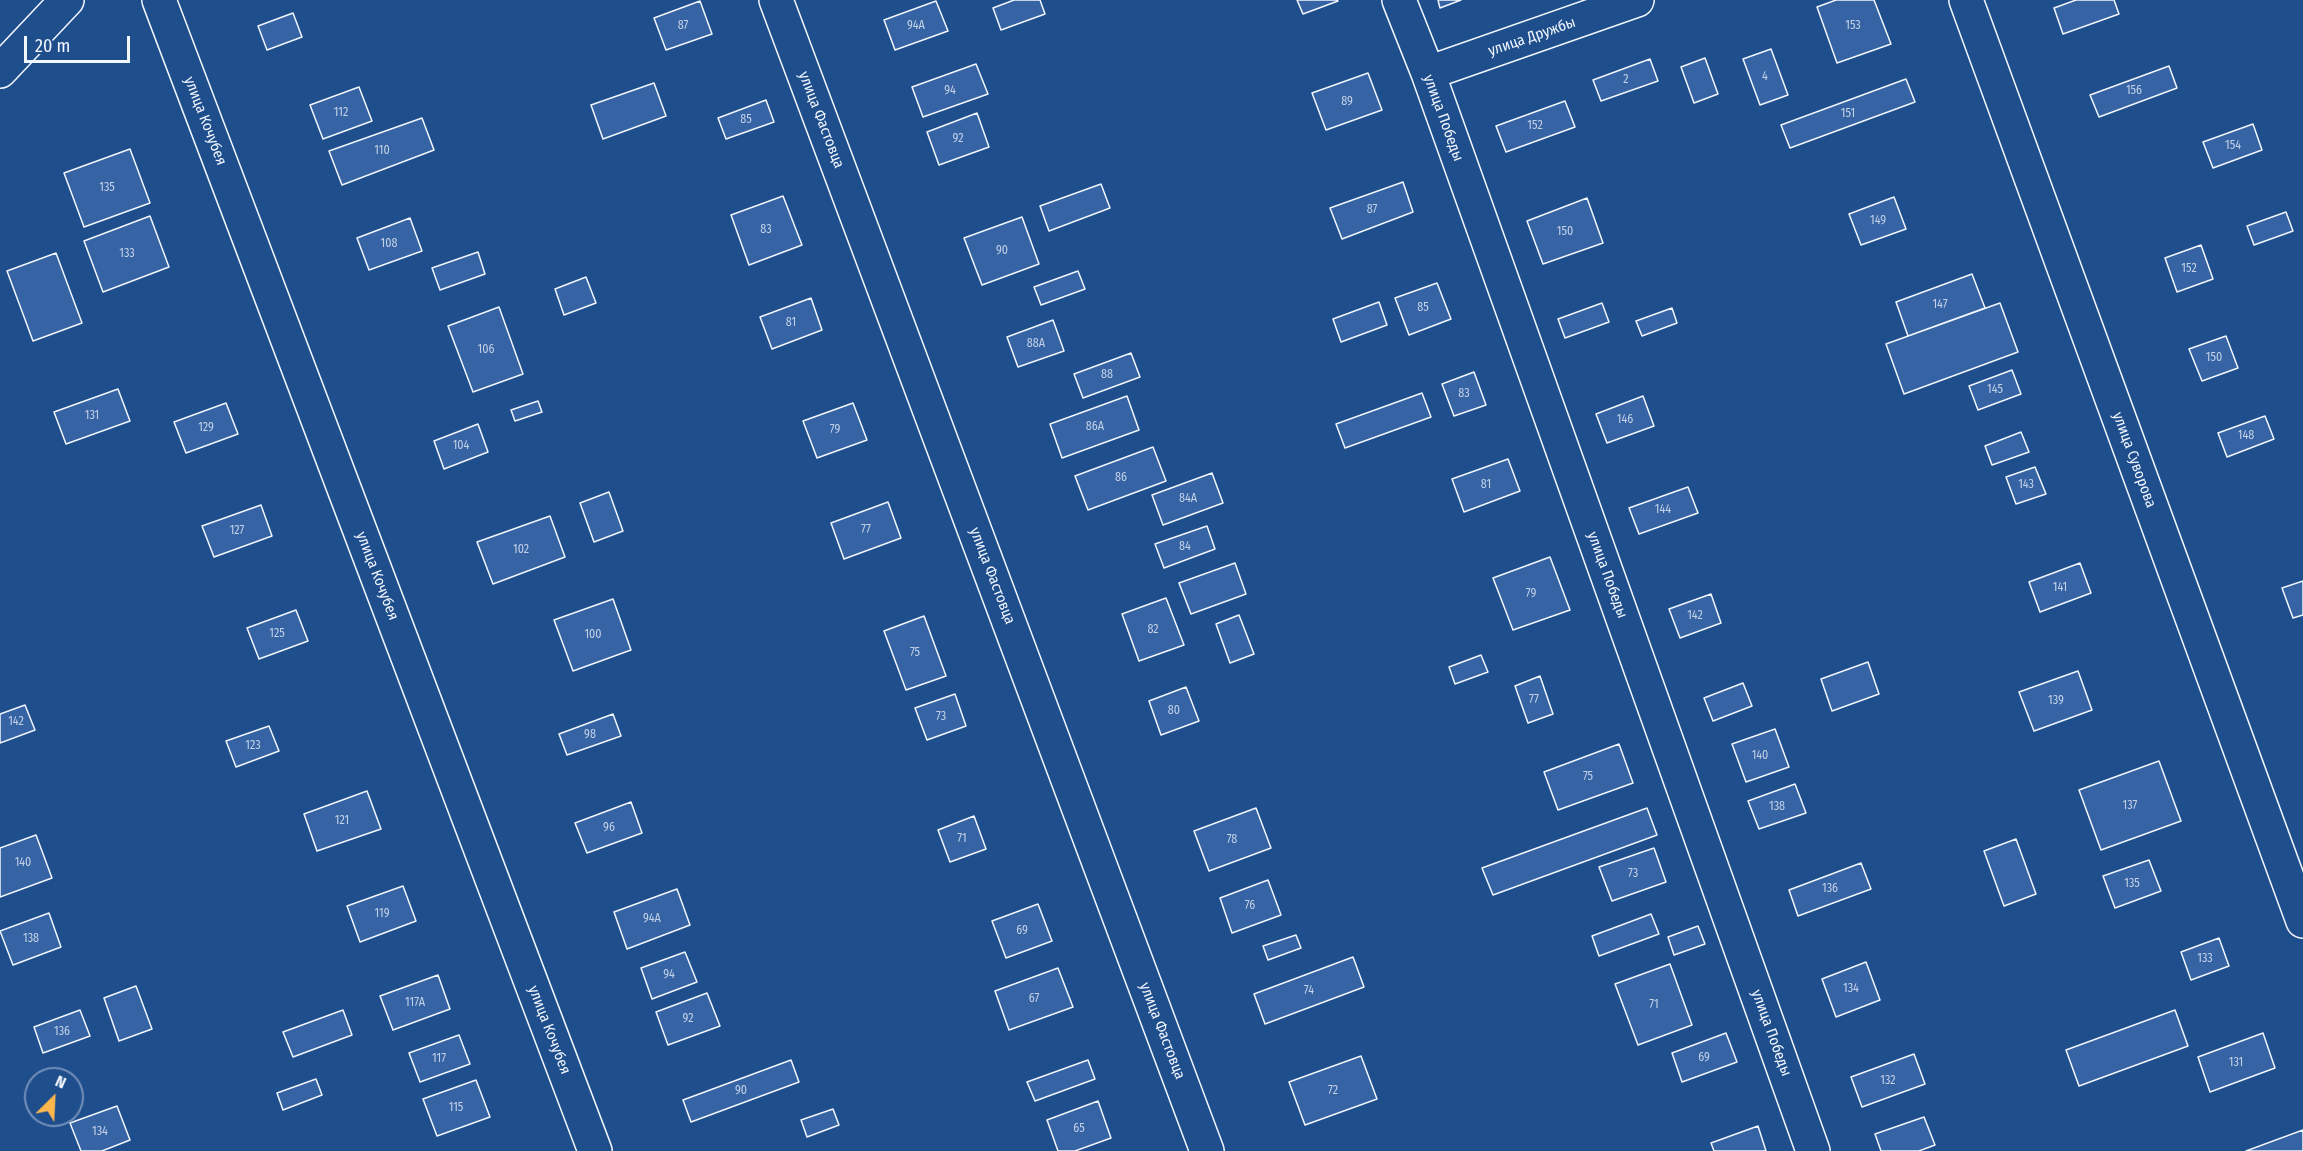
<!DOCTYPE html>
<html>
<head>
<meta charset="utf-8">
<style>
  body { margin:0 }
  #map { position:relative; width:2303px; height:1151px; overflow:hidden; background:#1f4e8c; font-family:"Fira Sans Condensed",sans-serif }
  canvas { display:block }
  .north { position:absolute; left:24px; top:1067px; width:60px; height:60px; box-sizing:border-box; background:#1f4e8c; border:2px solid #7391ba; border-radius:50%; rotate:24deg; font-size:16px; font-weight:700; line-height:24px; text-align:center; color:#f2f6ff }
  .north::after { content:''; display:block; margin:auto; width:21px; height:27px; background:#ffb74d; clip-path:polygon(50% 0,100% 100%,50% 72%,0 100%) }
  .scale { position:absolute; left:24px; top:36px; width:106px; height:27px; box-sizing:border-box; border:3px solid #f2f6ff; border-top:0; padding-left:8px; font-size:18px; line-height:21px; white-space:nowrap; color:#f2f6ff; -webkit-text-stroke:4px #1f4e8c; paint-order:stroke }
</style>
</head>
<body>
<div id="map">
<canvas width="2303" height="1151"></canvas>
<div class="north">N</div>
<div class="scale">20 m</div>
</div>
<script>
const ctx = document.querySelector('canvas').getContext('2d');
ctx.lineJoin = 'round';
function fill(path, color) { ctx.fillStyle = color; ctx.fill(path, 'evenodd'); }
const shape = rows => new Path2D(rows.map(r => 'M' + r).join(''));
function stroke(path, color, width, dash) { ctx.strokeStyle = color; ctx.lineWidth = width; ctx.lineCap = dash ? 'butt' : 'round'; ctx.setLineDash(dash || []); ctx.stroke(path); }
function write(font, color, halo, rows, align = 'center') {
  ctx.font = font + ' "Fira Sans Condensed",sans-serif'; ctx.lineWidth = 4.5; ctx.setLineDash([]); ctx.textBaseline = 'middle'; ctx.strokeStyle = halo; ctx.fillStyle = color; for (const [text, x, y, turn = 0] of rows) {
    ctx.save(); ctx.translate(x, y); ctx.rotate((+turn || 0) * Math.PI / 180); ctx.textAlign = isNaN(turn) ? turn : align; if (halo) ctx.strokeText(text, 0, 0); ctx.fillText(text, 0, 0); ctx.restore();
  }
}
const building = shape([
  [1014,0,1040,0,1045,14,1001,30,993,8,1014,0],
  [1297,0,1337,0,1338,1,1303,14,1297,0],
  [1438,0,1461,0,1440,8,1438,0],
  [1836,0,1874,0,1891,44,1837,63,1817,7,1836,0],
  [2076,0,2114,0,2119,14,2063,34,2054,8,2076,0],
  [700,1,712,34,666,50,654,18,700,1],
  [936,1,948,31,895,50,884,20,936,1],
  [293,13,302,37,267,50,258,26,293,13],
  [1771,49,1788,95,1760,105,1743,59,1771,49],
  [1705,58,1718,94,1694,103,1681,67,1705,58],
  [1650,59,1658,81,1601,101,1593,80,1650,59],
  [976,64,988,94,923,117,912,87,976,64],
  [2169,66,2177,88,2099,117,2090,95,2169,66],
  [1368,73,1382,110,1326,130,1312,93,1368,73],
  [1906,79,1915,102,1790,148,1781,125,1906,79],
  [654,83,666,116,603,139,591,105,654,83],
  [359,87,372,121,323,139,310,105,359,87],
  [766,100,774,122,726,139,718,118,766,100],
  [1565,101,1575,127,1506,152,1496,126,1565,101],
  [977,113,989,147,939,165,927,132,977,113],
  [422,118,434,150,342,185,329,151,422,118],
  [2253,124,2262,150,2213,168,2203,142,2253,124],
  [130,149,150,203,84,227,64,173,130,149],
  [1403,182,1413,212,1342,239,1330,208,1403,182],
  [1101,184,1110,208,1049,231,1040,206,1101,184],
  [783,196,802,245,749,265,731,215,783,196],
  [1894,197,1906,229,1861,245,1849,214,1894,197],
  [1587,198,1603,243,1543,264,1527,221,1587,198],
  [2286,212,2293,231,2254,245,2247,226,2286,212],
  [150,216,169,267,103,292,84,241,150,216],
  [1022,217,1039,264,982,285,964,238,1022,217],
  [410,218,422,251,369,270,357,238,410,218],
  [2201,245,2213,279,2177,292,2165,258,2201,245],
  [478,252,485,274,440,290,432,268,478,252],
  [56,253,82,323,33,341,7,271,56,253],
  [1078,271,1085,289,1041,305,1034,287,1078,271],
  [1972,274,1985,308,1908,336,1896,302,1972,274],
  [586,277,596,303,564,315,555,289,586,277],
  [1437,283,1451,319,1409,335,1395,298,1437,283],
  [811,298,822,330,772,349,760,317,811,298],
  [1379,302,1387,325,1341,342,1333,319,1379,302],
  [1602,303,1609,322,1565,338,1558,319,1602,303],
  [2000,303,2018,352,1904,394,1886,344,2000,303],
  [499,307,523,374,473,392,448,326,499,307],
  [1672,308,1677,323,1642,336,1636,321,1672,308],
  [1053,320,1064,351,1018,367,1007,337,1053,320],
  [2226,336,2238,368,2202,381,2189,349,2226,336],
  [1131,353,1140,377,1083,398,1074,374,1131,353],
  [2012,370,2021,394,1978,410,1969,386,2012,370],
  [1474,372,1486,405,1454,416,1442,384,1474,372],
  [118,389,130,421,66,444,54,412,118,389],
  [1422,393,1431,417,1345,448,1336,424,1422,393],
  [1127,396,1139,430,1062,458,1050,424,1127,396],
  [1643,396,1654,426,1607,443,1596,414,1643,396],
  [538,401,542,412,515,421,511,410,538,401],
  [226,403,238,434,186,453,174,422,226,403],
  [853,403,867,440,817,458,803,421,853,403],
  [2265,416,2274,439,2227,457,2218,433,2265,416],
  [478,424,488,452,444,469,434,441,478,424],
  [2021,432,2029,452,1992,465,1985,446,2021,432],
  [1153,447,1166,481,1088,510,1075,476,1153,447],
  [1508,459,1520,491,1464,512,1452,479,1508,459],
  [2035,467,2046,494,2016,504,2006,477,2035,467],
  [1212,473,1223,503,1163,525,1152,495,1212,473],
  [1688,487,1698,513,1639,534,1629,508,1688,487],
  [609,492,623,531,594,542,580,503,609,492],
  [888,502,901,538,844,559,831,523,888,502],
  [261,505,272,536,214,557,202,526,261,505],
  [550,516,565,557,493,584,477,542,550,516],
  [1207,526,1215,549,1164,568,1155,544,1207,526],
  [1550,557,1570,610,1513,630,1493,578,1550,557],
  [1235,563,1246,594,1191,614,1179,583,1235,563],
  [2080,563,2091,593,2040,612,2029,582,2080,563],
  [2303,581,2303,615,2293,618,2282,588,2303,581],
  [1711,594,1721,623,1680,638,1669,609,1711,594],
  [1166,598,1184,645,1139,661,1122,614,1166,598],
  [613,599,631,650,573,671,554,620,613,599],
  [296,610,308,641,259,659,247,628,296,610],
  [1239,615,1254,654,1230,663,1216,624,1239,615],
  [924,616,946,676,906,690,884,631,924,616],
  [1481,655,1488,672,1455,684,1449,667,1481,655],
  [1868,662,1879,694,1832,711,1821,679,1868,662],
  [2078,671,2092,710,2034,731,2019,692,2078,671],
  [1540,676,1553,714,1528,723,1515,686,1540,676],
  [1743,683,1752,706,1713,721,1704,698,1743,683],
  [1186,687,1199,721,1161,735,1149,701,1186,687],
  [955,694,966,726,927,740,915,708,955,694],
  [25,705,35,730,0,743,0,714,25,705],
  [613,714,621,736,567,755,559,734,613,714],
  [269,726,279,751,236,767,226,741,269,726],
  [1775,729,1789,767,1746,782,1732,744,1775,729],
  [1619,744,1633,783,1558,810,1544,772,1619,744],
  [2159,761,2181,821,2101,850,2079,790,2159,761],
  [1795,784,1806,813,1759,829,1748,801,1795,784],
  [367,791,381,829,317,851,304,814,367,791],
  [631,802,642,833,587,853,575,823,631,802],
  [1256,808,1271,848,1209,871,1194,831,1256,808],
  [1647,808,1657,835,1493,895,1482,868,1647,808],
  [974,816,986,849,950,862,938,830,974,816],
  [36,835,52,878,0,897,0,848,36,835],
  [2016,839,2036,894,2004,906,1984,851,2016,839],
  [1654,848,1666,882,1612,901,1599,867,1654,848],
  [2149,860,2161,891,2115,908,2103,876,2149,860],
  [1861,863,1871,889,1798,916,1789,890,1861,863],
  [1268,880,1281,915,1232,933,1220,898,1268,880],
  [403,886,416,921,360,942,347,906,403,886],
  [677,889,690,925,627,949,614,912,677,889],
  [1038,904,1052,941,1006,958,992,921,1038,904],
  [49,913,61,947,13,965,0,931,49,913],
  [1651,914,1659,934,1599,956,1592,936,1651,914],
  [1698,926,1705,944,1674,955,1668,937,1698,926],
  [1296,935,1301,948,1268,960,1263,946,1296,935],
  [2219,938,2229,966,2191,980,2181,952,2219,938],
  [685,952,697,982,652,999,641,968,685,952],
  [1353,957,1364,987,1265,1024,1254,994,1353,957],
  [1866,962,1880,1000,1836,1017,1822,979,1866,962],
  [1670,964,1692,1025,1638,1045,1615,984,1670,964],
  [1058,968,1073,1007,1009,1030,995,991,1058,968],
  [438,975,450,1009,393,1030,380,996,438,975],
  [136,986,152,1029,119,1041,104,998,136,986],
  [707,993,720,1026,668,1045,656,1012,707,993],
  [80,1010,90,1036,43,1053,34,1027,80,1010],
  [343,1010,352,1035,293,1057,283,1032,343,1010],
  [2175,1010,2188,1046,2079,1086,2066,1050,2175,1010],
  [1726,1033,1737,1062,1682,1082,1672,1053,1726,1033],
  [2263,1033,2275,1068,2210,1092,2198,1057,2263,1033],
  [459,1035,470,1064,420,1082,409,1053,459,1035],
  [1914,1054,1925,1084,1862,1107,1851,1077,1914,1054],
  [1361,1056,1377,1099,1305,1125,1289,1082,1361,1056],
  [791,1060,799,1082,691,1122,683,1100,791,1060],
  [1088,1060,1095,1079,1035,1101,1027,1082,1088,1060],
  [316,1079,322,1095,283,1110,277,1093,316,1079],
  [476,1080,490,1117,437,1136,423,1099,476,1080],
  [1098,1101,1111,1138,1075,1151,1058,1151,1047,1120,1098,1101],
  [117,1106,130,1140,102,1151,81,1151,70,1123,117,1106],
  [833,1109,839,1125,807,1137,801,1120,833,1109],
  [1924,1117,1935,1145,1919,1151,1881,1151,1875,1134,1924,1117],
  [1758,1126,1766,1151,1714,1151,1711,1143,1758,1126],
  [2303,1130,2303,1151,2246,1151,2303,1130]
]);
fill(building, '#3563a3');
stroke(building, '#f2f6ff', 1.5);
const minor = shape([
  [159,0,595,1151],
  [776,0,1207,1151],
  [1399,0,1428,73,1813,1151],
  [1966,0,2303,921],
  [1428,73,1637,0]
]);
const major = shape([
  [0,71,67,0]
]);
stroke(minor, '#f2f6ff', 36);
stroke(major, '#f2f6ff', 36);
stroke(minor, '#1f4e8c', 33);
stroke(major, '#1f4e8c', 33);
write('12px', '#c3d1e8', null, [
  ["87",683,26],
  ["94А",916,26],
  ["153",1853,26],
  ["4",1765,77],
  ["2",1626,80],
  ["94",950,91],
  ["156",2134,91],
  ["89",1347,102],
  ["112",341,113],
  ["151",1848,114],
  ["85",746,120],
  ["152",1535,126],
  ["92",958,139],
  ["154",2233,146],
  ["110",382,151],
  ["135",107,188],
  ["87",1372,210],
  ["149",1878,221],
  ["83",766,230],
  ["150",1565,232],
  ["108",389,244],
  ["90",1002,251],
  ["133",127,254],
  ["152",2189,269],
  ["147",1940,305],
  ["85",1423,308],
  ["81",791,323],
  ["88А",1036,344],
  ["106",486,350],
  ["150",2214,358],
  ["88",1107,375],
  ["145",1995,390],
  ["83",1464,394],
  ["131",92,416],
  ["146",1625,420],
  ["86А",1095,427],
  ["129",206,428],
  ["79",835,430],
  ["148",2246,436],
  ["104",461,446],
  ["86",1121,478],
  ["81",1486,485],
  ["143",2026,485],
  ["84А",1188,499],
  ["144",1663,510],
  ["77",866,530],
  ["127",237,531],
  ["84",1185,547],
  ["102",521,550],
  ["141",2060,588],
  ["79",1531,594],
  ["142",1695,616],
  ["82",1153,630],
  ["125",277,634],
  ["100",593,635],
  ["75",915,653],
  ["77",1534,700],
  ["139",2056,701],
  ["80",1174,711],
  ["73",941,717],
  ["142",16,722],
  ["98",590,735],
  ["123",253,746],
  ["140",1760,756],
  ["75",1588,777],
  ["137",2130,806],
  ["138",1777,807],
  ["121",342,821],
  ["96",609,828],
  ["71",962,839],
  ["78",1232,840],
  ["140",23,863],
  ["73",1633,874],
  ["135",2132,884],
  ["136",1830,889],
  ["76",1250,906],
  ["119",382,914],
  ["94А",652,919],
  ["69",1022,931],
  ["138",31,939],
  ["133",2205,959],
  ["94",669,975],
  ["134",1851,989],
  ["74",1309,991],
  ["67",1034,999],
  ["117А",415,1003],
  ["71",1654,1005],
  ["92",688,1019],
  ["136",62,1032],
  ["69",1704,1058],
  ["117",439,1059],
  ["131",2236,1063],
  ["132",1888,1081],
  ["90",741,1091],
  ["72",1333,1091],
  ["115",456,1108],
  ["65",1079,1129],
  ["134",100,1132]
]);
write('15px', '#f2f6ff', '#1f4e8c', [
  ["улица Дружбы",1532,37,-19],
  ["улица Победы",1443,118,70],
  ["улица Фастовца",821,120,69],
  ["улица Кочубея",205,121,69],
  ["улица Суворова",2134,460,70],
  ["улица Победы",1607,575,70],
  ["улица Кочубея",377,576,69],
  ["улица Фастовца",992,576,69],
  ["улица Кочубея",549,1030,69],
  ["улица Фастовца",1162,1031,69],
  ["улица Победы",1771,1033,70]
]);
</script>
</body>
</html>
